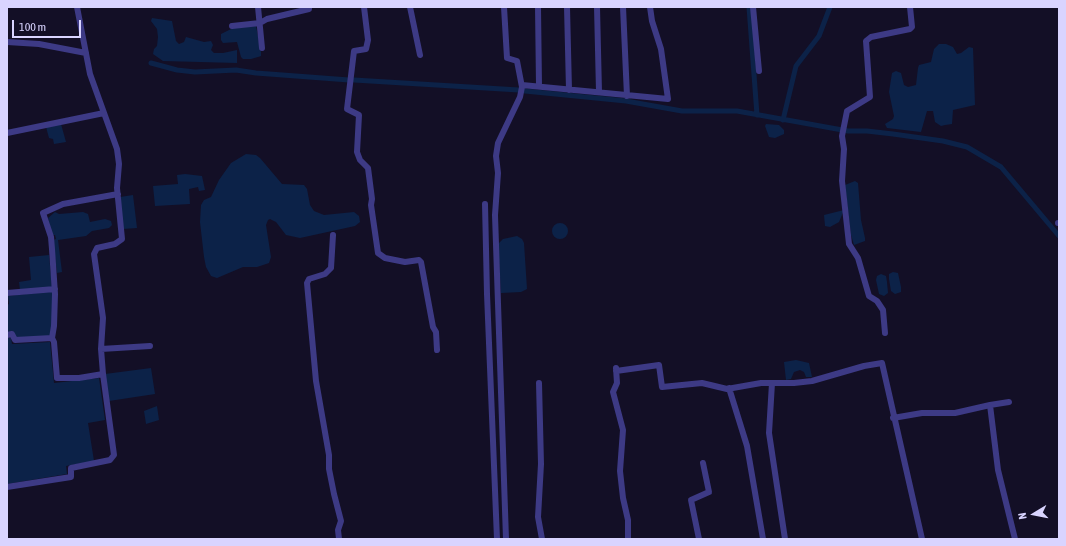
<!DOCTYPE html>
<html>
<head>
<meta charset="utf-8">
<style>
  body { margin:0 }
  #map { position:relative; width:1066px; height:546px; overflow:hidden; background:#130f26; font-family:"Asap Condensed",sans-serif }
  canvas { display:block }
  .frame { position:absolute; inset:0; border:8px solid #d9d4ff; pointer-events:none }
  .north { position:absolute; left:1014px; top:494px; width:40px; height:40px; -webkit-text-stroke:3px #130f26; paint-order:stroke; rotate:260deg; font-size:11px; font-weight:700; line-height:16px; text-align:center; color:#d9d4ff }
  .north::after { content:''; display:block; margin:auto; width:14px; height:18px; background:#d9d4ff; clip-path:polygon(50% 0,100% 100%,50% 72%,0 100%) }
  .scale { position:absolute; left:12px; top:20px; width:69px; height:18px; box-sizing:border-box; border:2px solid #d9d4ff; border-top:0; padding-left:5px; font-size:12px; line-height:14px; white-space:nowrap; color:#d9d4ff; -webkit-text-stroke:3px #130f26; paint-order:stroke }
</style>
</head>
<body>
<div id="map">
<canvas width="1066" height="546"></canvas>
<div class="frame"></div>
<div class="north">N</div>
<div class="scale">100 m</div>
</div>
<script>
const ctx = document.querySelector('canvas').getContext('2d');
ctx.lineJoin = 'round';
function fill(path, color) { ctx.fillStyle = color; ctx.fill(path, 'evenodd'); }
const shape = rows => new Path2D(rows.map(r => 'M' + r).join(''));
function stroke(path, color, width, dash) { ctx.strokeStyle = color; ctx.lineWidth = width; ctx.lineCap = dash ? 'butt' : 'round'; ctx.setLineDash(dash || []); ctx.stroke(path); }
fill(shape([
  [152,18,172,21,176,41,179,44,184,42,186,37,204,42,211,41,213,45,211,50,214,53,223,53,237,50,237,63,163,61,153,54,154,49,157,46,158,37,157,29,151,21],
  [256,26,261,52,261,56,258,57,251,59,243,59,241,57,237,42,223,43,221,40,221,34,233,28],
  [939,44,946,44,953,47,957,54,961,53,969,47,973,48,975,105,953,110,952,124,945,125,941,126,935,122,933,111,927,111,921,132,887,128,885,124,893,119,894,116,889,92,892,73,896,71,901,73,904,85,908,87,916,85,918,68,919,65,931,62,934,49],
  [61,124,66,142,54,144,53,139,49,138,46,127],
  [766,124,779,125,784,130,784,134,775,138,769,137,765,126],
  [246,154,256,155,260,158,282,184,304,185,307,189,310,205,314,211,324,215,354,212,359,216,360,222,355,226,300,238,286,235,276,222,270,219,268,220,266,225,271,257,269,263,257,267,243,267,217,278,211,276,206,267,204,257,200,222,201,205,204,200,211,197,219,180,231,163],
  [185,174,202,176,205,190,199,191,198,187,189,189,190,204,155,206,153,186,178,184,177,175],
  [855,181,858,183,861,220,865,238,865,241,854,245,851,235,845,185],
  [133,195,137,228,123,229,120,197],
  [844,210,839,222,830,227,825,226,824,215],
  [55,212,59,214,83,212,88,214,90,222,105,219,111,221,112,225,109,228,92,231,86,236,58,240,62,272,57,273,53,240,56,239,55,235,52,235,48,218],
  '552 231a8 8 0 1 1 16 0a8 8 0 1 1-16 0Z',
  [517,236,522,239,524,243,527,289,521,292,501,293,498,244,503,239],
  [49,255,52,287,20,290,19,282,31,280,29,257],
  [893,272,898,273,901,287,901,292,895,294,891,291,889,279,889,274],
  [881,274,886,276,887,282,888,293,884,296,879,294,876,280,877,276],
  [53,291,52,330,50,336,18,339,7,333,7,305,9,304,8,296],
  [7,338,11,338,12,344,50,342,54,383,99,378,105,420,88,423,94,461,66,466,67,474,7,484],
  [796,360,809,363,812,377,806,377,804,372,800,370,794,372,791,379,786,380,784,362],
  [151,368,155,394,109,401,105,374],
  [157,406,159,420,146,424,144,411]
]), '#0c2248');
stroke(shape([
  [749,7,757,115],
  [151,63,177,70,195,72,236,70,256,73,349,80],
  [354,80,519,90],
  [525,91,626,101,682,111,737,111,848,131,867,131,893,134,943,141,967,147,1001,167,1059,236],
  [783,120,796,66,819,36,830,7]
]), '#0c2248', 5);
stroke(shape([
  [258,7,262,48],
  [364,7,368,40,366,49,354,51,347,109,359,115,357,152,360,160,368,168,372,199,371,205,378,253,385,258,405,262,419,260,421,262,433,327,436,332,437,350],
  [410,7,420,55],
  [504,7,507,58,517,61,522,87,520,97,498,143,496,156,498,173,495,215,506,539],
  [538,7,539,86],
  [567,7,569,90],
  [597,7,599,92],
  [623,7,627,96],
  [753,7,759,71],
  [232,26,260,23,267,19,309,9,309,7],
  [7,42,39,44,86,53],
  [522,85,668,99,661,49,652,21,650,7],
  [7,133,104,113],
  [485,204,487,294,497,539],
  [1058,223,1059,223],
  [333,235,331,268,325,274,309,279,307,283,316,381,329,455,329,469,334,494,341,521,338,530,339,539],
  [7,293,55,289],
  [885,333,883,310,877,301,869,296,858,258,849,244,842,181,844,149,842,136,847,111,870,97,866,41,871,37,910,29,912,27,910,7],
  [7,335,12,334,15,340,52,338,54,342,57,378,79,378,103,374],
  [52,338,54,326,55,294,52,249,51,237,43,213,63,204,118,194],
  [101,349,150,346],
  [616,368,617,383,613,392,623,430,620,471,623,498,628,520,628,539],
  [616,371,659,365,662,387,702,383,727,389,761,383,794,383,812,381,864,366,882,363,922,539],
  [539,383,541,464,538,517,542,539],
  [772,383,769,433,785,539],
  [729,388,747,446,763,539],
  [1009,402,990,405,998,470,1015,539],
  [893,418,922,413,955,413,990,405],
  [7,487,71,477,71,468,110,460,114,455,103,374,101,349,103,318,94,254,97,248,115,244,122,239,117,188,119,164,117,149,90,74,77,7],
  [699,539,691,500,709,492,703,463]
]), '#3d3a85', 6);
</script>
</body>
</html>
